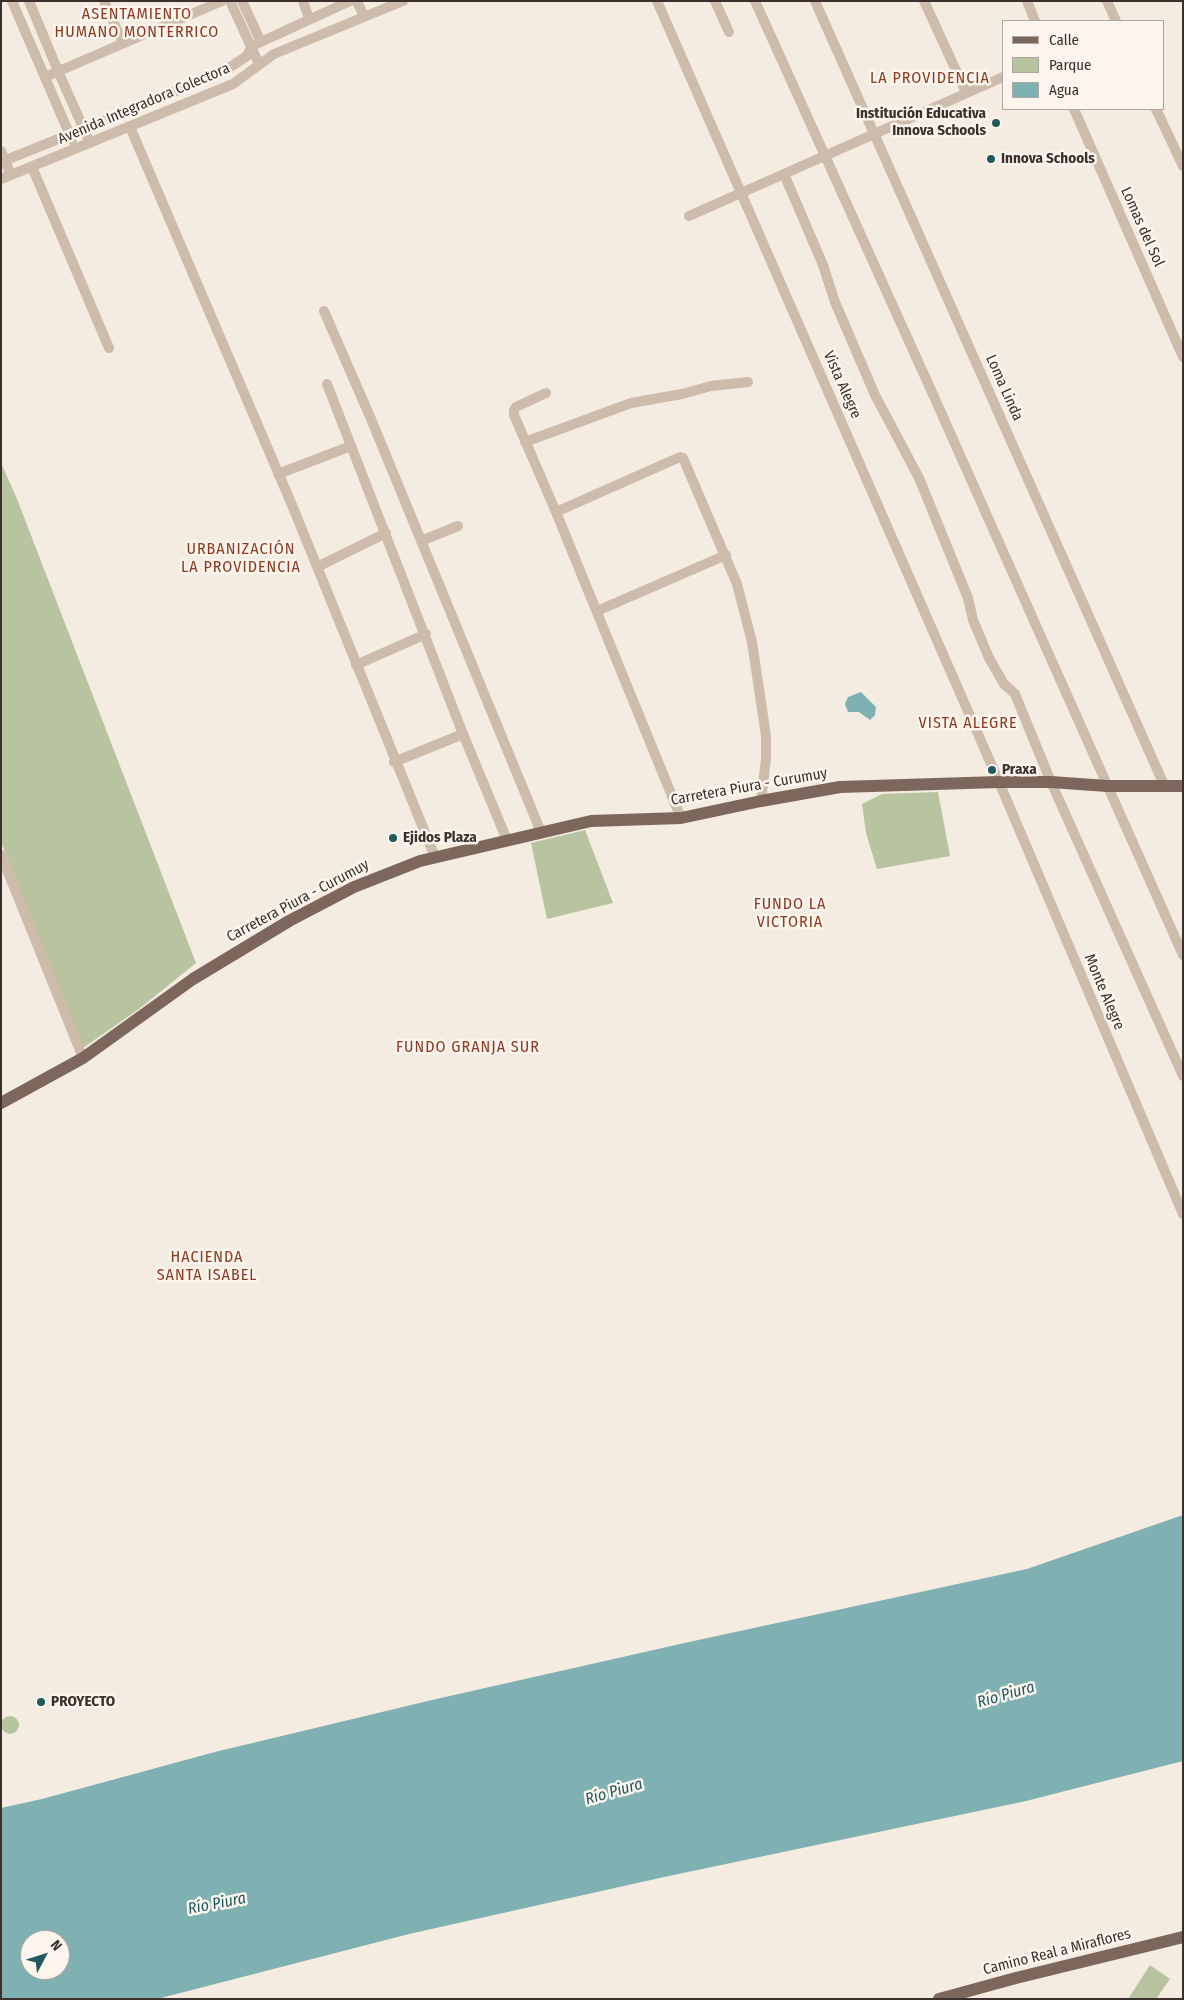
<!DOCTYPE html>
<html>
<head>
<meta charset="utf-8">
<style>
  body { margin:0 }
  #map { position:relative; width:1184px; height:2000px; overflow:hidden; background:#f4ebe1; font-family:"Fira Sans Condensed",sans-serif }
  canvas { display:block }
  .frame { position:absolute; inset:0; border:2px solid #3b302b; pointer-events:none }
  .legend { position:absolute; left:1002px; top:20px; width:162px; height:90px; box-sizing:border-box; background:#fbf5ee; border:1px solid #aea6a0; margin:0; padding:6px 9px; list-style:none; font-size:15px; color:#3b302b }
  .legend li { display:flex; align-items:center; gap:10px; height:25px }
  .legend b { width:25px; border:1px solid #aea6a0 }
  .north { position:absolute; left:20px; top:1930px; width:50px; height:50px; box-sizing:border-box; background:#fbf5ee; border:1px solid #aea6a0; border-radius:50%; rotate:50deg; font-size:14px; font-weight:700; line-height:20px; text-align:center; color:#3b302b }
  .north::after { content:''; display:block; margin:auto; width:18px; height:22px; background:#1f5a5e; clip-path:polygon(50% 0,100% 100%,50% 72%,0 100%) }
</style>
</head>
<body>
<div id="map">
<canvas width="1184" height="2000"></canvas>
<div class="frame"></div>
<ul class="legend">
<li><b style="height:6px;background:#7d675c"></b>Calle</li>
<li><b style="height:14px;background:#b8c4a0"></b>Parque</li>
<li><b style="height:14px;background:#7fb0b2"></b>Agua</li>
</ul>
<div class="north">N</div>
</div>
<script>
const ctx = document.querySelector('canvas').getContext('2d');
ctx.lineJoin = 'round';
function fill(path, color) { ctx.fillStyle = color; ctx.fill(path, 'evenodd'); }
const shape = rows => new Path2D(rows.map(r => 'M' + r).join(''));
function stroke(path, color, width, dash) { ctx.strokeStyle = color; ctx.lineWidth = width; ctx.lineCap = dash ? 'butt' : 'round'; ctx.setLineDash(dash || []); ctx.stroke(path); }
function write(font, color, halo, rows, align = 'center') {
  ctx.font = font + ' "Fira Sans Condensed",sans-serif'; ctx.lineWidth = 5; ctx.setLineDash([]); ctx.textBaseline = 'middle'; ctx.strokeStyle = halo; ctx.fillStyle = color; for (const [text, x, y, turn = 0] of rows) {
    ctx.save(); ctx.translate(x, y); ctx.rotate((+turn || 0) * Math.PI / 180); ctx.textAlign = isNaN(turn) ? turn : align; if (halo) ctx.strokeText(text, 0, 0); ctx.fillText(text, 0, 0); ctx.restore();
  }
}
fill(shape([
  [1,463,17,499,196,963,139,1009,83,1048,1,842],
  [938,792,950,856,877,869,866,833,862,804,882,794],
  [585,830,613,903,547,919,531,843],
  '1 1725a9 9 0 1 1 18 0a9 9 0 1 1-18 0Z',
  [1150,1965,1170,1979,1156,1999,1128,1999]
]), '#b8c4a0');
fill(shape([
  [861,692,876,707,875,715,870,720,859,712,848,712,845,704,848,697],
  [1183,1515,1183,1761,1026,1801,664,1877,409,1934,157,1999,1,1999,1,1808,42,1799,215,1752,432,1700,689,1642,1027,1569],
  [30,1940,60,1940,60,1970,30,1970]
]), '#7fb0b2');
stroke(shape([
  [12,1,72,140],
  [29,1,58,71,90,143],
  [104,1,123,43],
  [230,1,259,64],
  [242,1,261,42],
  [303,1,309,19],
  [357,1,364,17],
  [657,1,999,782,1183,1214],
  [715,1,729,32],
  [755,1,931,390,1183,955],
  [815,1,1165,787],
  [924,1,966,92],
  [1027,1,1035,21],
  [1107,1,1116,21],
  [45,77,222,1],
  [1074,109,1183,357],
  [1156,109,1183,166],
  [130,127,292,505,435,857],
  [1,151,11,175],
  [1,162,165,96,232,66,247,56,252,46,350,1],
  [32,167,109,348],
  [784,174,823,265,835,302,875,395,919,478,968,598,973,620,989,658,1004,684,1015,694,1051,782,1183,1076],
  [1,179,233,84,274,54,403,1],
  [689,216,1003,77],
  [324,311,371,419,541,832],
  [327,384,463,734,507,840],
  [546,393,516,407,514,410,514,415,556,512,681,818],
  [525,442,631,403,682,394,711,386,748,382],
  [278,474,351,446],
  [556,512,671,461,680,457,683,458,737,584,752,642,766,736,766,759,761,801],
  [421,541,458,526],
  [317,567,386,533],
  [597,611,726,555],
  [356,665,426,634],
  [394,762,463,734],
  [1,855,83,1058]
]), '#cdbbac', 10);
stroke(shape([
  [1,1103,83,1058,193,979,289,921,354,887,420,861,591,821,681,818,761,801,840,787,999,782,1051,782,1107,786,1183,786],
  [939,1999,1016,1978,1183,1937]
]), '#7d675c', 12);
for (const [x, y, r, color] of [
  [996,123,5,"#1f5a5e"],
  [991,159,5,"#1f5a5e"],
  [992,770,5,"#1f5a5e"],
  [393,838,5,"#1f5a5e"],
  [41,1702,5,"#1f5a5e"]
]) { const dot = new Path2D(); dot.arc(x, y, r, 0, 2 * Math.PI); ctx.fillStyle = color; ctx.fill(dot); stroke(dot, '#fbf5ee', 2); }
write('15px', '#3b302b', '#fbf5ee', [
  ["Avenida Integradora Colectora",144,104,-23],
  ["Lomas del Sol",1142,227,66],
  ["Vista Alegre",842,385,66],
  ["Loma Linda",1004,388,66],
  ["Carretera Piura - Curumuy",749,787,-10],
  ["Carretera Piura - Curumuy",298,901,-28],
  ["Monte Alegre",1104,992,67],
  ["Camino Real a Miraflores",1057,1952,-14]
]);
write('bold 15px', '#3b302b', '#fbf5ee', [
  ["Institución Educativa",986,114,"right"],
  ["Innova Schools",986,131,"right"],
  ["Innova Schools",1001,159],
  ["Praxa",1002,770],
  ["Ejidos Plaza",403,838],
  ["PROYECTO",51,1702]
], 'left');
ctx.letterSpacing = '1px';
write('16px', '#8c3b22', '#fbf5ee', [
  ["ASENTAMIENTO",137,15],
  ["HUMANO MONTERRICO",137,33],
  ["LA PROVIDENCIA",930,79],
  ["URBANIZACIÓN",241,550],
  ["LA PROVIDENCIA",241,568],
  ["VISTA ALEGRE",968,724],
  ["FUNDO LA",790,905],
  ["VICTORIA",790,923],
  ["FUNDO GRANJA SUR",468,1048],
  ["HACIENDA",207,1258],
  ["SANTA ISABEL",207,1276]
]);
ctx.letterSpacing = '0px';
write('italic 16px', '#1f5a5e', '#fbf5ee', [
  ["Río Piura",1006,1695,-16],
  ["Río Piura",614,1792,-16],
  ["Río Piura",217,1904,-11]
]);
</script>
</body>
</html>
